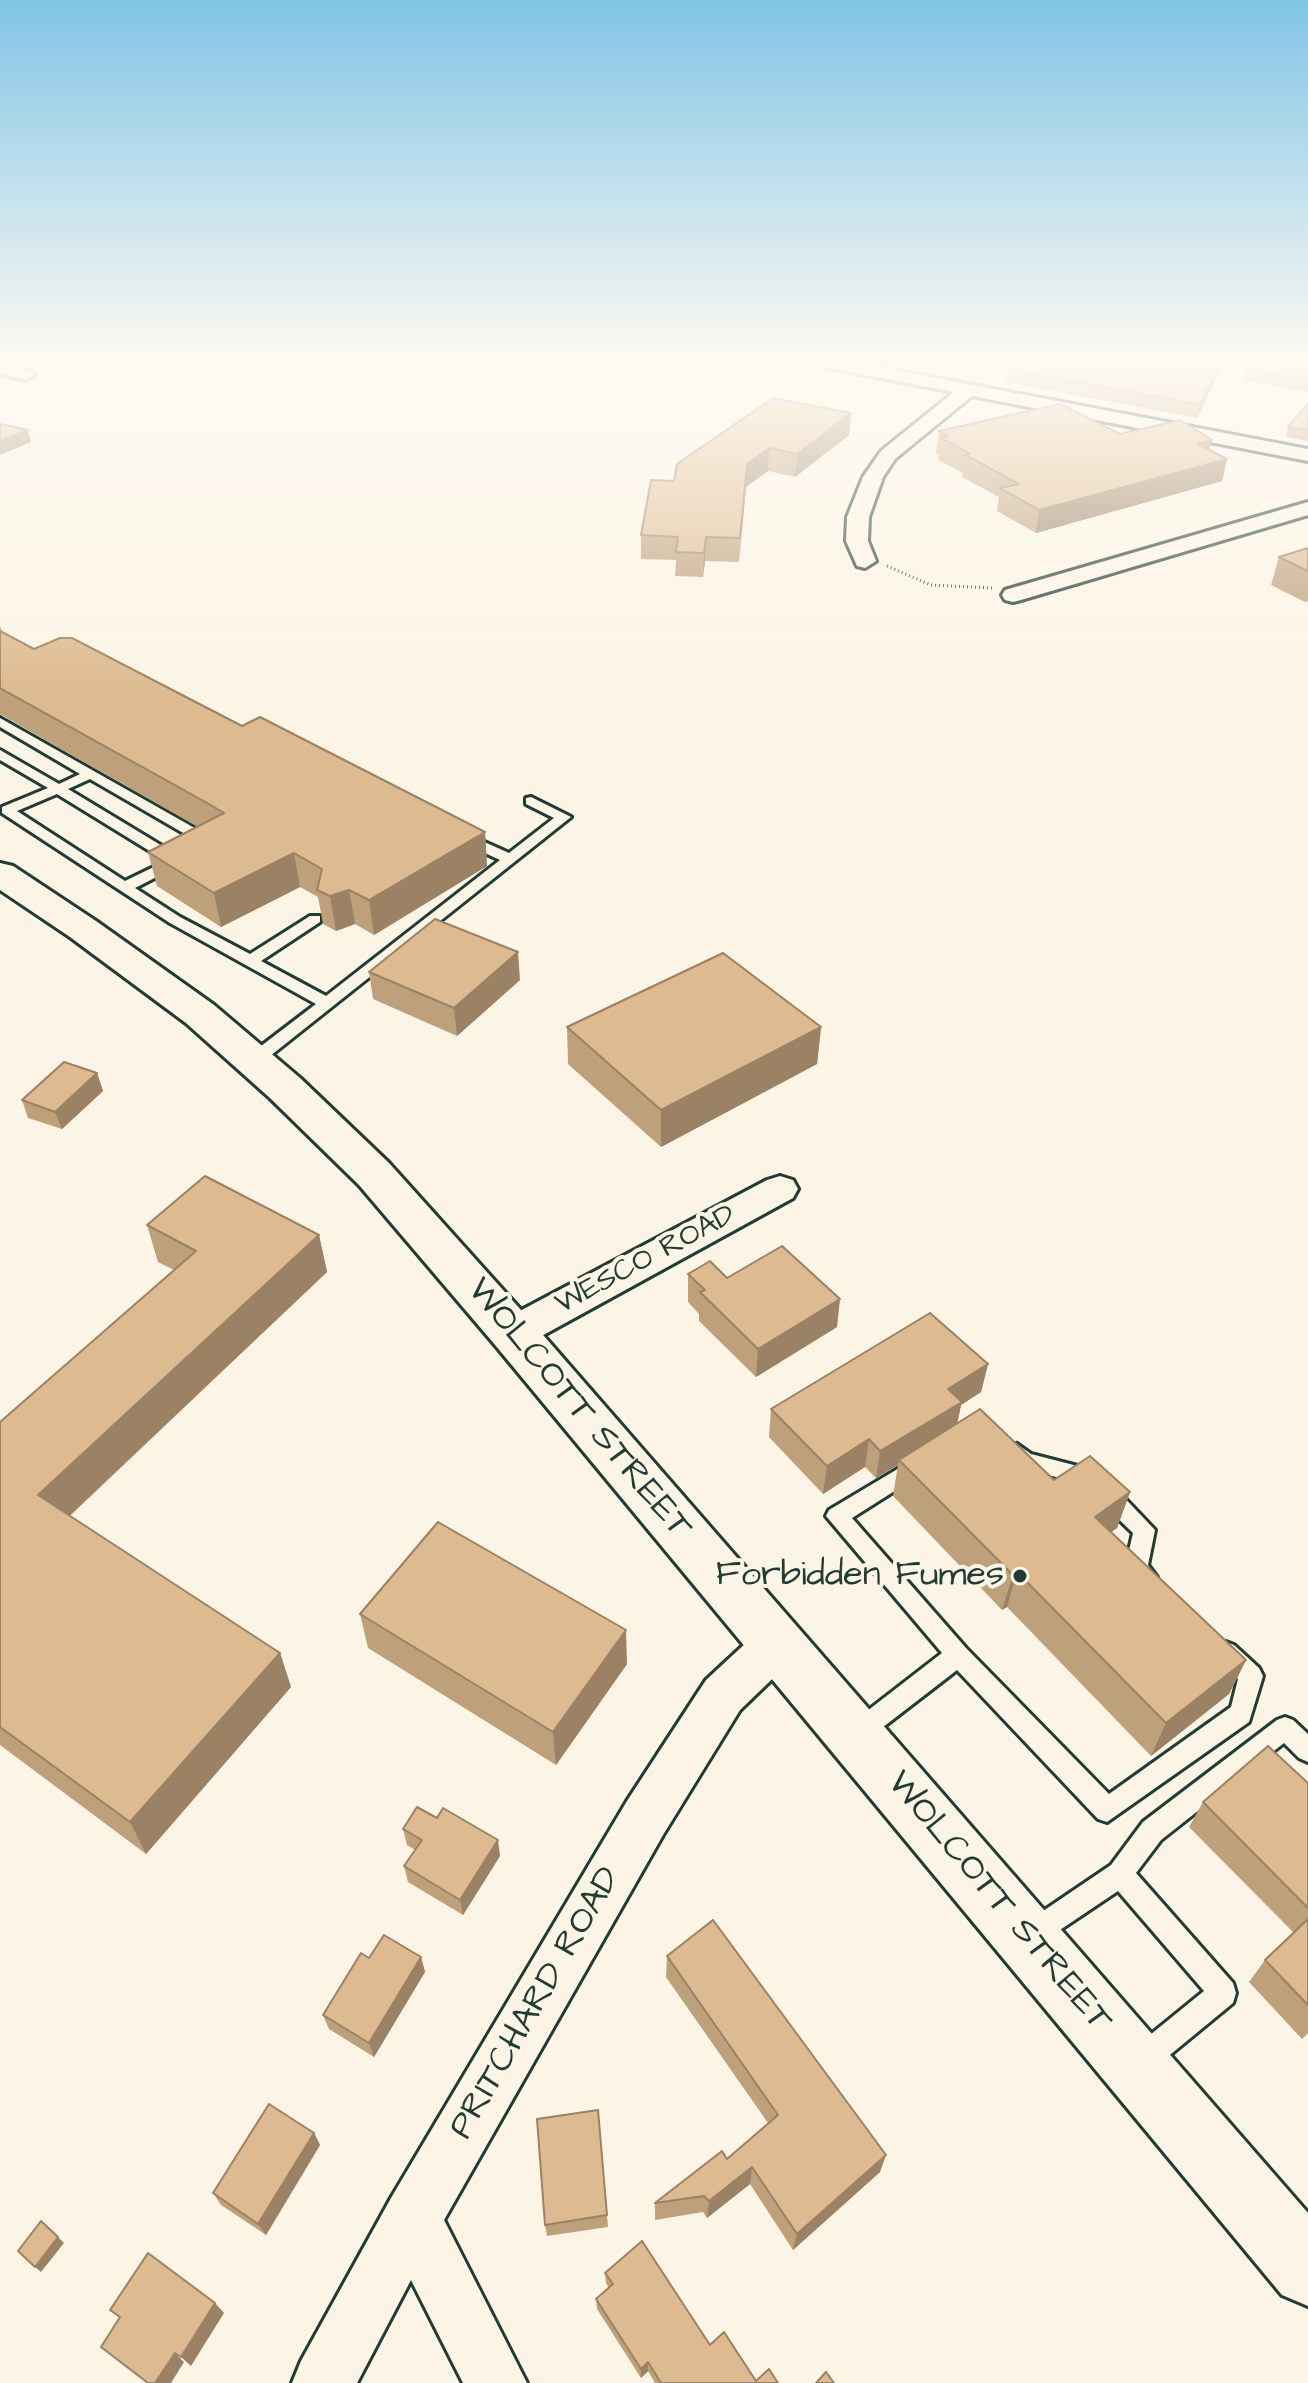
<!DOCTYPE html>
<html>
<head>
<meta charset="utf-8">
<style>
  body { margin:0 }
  canvas { display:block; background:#fcf5e5 }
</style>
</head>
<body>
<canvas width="1308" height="2383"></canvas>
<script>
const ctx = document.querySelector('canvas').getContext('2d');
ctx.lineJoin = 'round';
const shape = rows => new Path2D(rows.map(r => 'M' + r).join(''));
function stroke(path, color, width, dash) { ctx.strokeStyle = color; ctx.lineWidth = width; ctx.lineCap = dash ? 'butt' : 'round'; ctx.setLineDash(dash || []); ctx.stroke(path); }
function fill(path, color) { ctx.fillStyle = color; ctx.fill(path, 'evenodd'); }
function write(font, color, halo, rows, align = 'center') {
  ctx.font = font + ' "Architects Daughter",sans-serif'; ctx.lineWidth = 8; ctx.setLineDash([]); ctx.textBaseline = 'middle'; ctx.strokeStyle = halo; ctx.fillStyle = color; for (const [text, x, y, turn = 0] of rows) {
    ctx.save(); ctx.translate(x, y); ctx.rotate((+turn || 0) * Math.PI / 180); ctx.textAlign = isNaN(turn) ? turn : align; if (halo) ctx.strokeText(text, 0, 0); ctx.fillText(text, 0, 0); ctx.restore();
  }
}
const lane = shape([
  [0,718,214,839,214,845,204,845,90,779,68,789,182,858,182,864,135,888,180,917,250,954,310,916,320,916,320,922,261,961,326,996,500,860,461,842,461,836,471,836,509,853,554,818,526,804,526,798,531,797,571,817,260,1064,254,1065,248,1064,246,1060,248,1056,316,1004,170,923,2,813,2,807,48,788,0,760,0,750,59,784,80,774,0,727,0,718],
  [57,794,166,861,125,881,17,811,57,794],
  [1017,1444,1031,1454,1097,1471,1101,1477,1097,1483,1090,1486,1018,1467,1007,1453,1010,1447,1017,1444],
  [916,1458,923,1461,927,1467,923,1473,852,1518,966,1648,1109,1794,1231,1707,1238,1679,1218,1659,1214,1652,1218,1645,1226,1642,1234,1645,1259,1668,1263,1676,1249,1722,1107,1822,1098,1819,957,1670,865,1741,857,1744,849,1741,845,1733,849,1725,942,1653,826,1516,829,1510,916,1458],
  [1108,1486,1116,1489,1155,1530,1148,1565,1157,1577,1154,1584,1146,1587,1138,1584,1125,1568,1133,1533,1100,1501,1097,1495,1100,1489,1108,1486],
  [1285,1717,1293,1720,1308,1734,1308,1762,1299,1758,1284,1743,1161,1840,1136,1873,1233,1983,1236,1993,1233,2003,1154,2068,1144,2072,1134,2068,1130,2058,1134,2048,1204,1991,1118,1891,1042,1942,1033,1946,1024,1942,1020,1933,1024,1924,1111,1865,1143,1822,1277,1720,1285,1717]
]);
const street = shape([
  [815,362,853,362,1308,449,1308,461,972,396,895,459,883,477,869,517,868,541,876,561,865,568,857,566,846,541,847,517,863,477,881,451,954,392,824,367,815,362],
  [0,364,32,371,35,375,26,380,0,374,0,364],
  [1308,502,1308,515,1021,600,1013,602,1005,600,1002,595,1005,590,1308,502],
  [780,1176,793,1180,798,1189,793,1198,527,1344,513,1348,499,1344,493,1333,499,1322,767,1180,780,1176],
  [777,1623,793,1629,800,1644,793,1659,740,1710,663,1835,444,2220,527,2383,463,2383,411,2280,357,2383,292,2383,301,2361,391,2198,627,1801,706,1680,761,1629,777,1623]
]);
const secondary = shape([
  [0,863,13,866,96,921,214,1005,300,1078,389,1163,530,1320,1308,2213,1308,2306,1282,2295,496,1346,359,1185,270,1098,186,1023,70,937,0,890,0,863]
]);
stroke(lane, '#1f3d34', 6);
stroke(street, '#1f3d34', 6);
stroke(secondary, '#1f3d34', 6);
stroke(shape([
  [887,566,931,585,993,588]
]), '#1f3d34', 3, [1, 3]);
fill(lane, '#fcf5e5');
fill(street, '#fcf5e5');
fill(secondary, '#fcf5e5');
fill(shape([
  [1016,362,1224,362,1197,418,1006,382,1008,369],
  [1308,364,1308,392,1243,380,1246,370],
  [1308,403,1308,441,1286,437,1288,427],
  [851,413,849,435,795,477,768,471,746,487,739,562,705,561,703,577,675,576,676,560,641,559,641,535,674,481],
  [939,431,1120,434,1209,450,1227,459,1222,481,1036,533,997,511,999,497,962,477,963,473,938,460,939,454,936,453],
  [1308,548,1308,601,1305,602,1271,585,1279,557],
  [0,626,2,632,34,649,242,726,485,832,487,866,374,935,355,924,336,931,323,924,318,897,300,887,221,927,157,886,148,852,198,827,0,714],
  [369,972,520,980,457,1036,373,999],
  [567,1027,821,1027,817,1064,661,1147,568,1064],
  [97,1073,103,1091,62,1129,28,1118,22,1100],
  [147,1225,319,1235,327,1272,70,1516,280,1653,291,1687,146,1854,0,1745,0,1422,174,1270,158,1262],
  [688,1274,727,1278,837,1327,756,1377,699,1321,699,1314,688,1302],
  [988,1364,981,1392,961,1405,957,1424,1054,1480,1130,1492,1117,1528,1111,1532,1246,1660,1229,1694,1151,1756,1007,1607,1002,1610,893,1496,898,1465,876,1478,865,1467,823,1494,769,1437,771,1409],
  [360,1614,627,1664,556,1765,368,1648],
  [1308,1783,1308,2033,1302,2039,1249,1982,1265,1960,1294,1933,1189,1827,1203,1802],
  [403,1829,500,1856,463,1915,408,1882,404,1866,415,1850,407,1845],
  [667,1956,880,2172,793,2250,750,2184,707,2218,703,2212,655,2220,655,2203,727,2159,768,2123,666,1977],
  [421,1957,425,1972,374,2057,329,2029,323,2015,369,1958],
  [598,2110,608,2227,547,2236,545,2225],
  [314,2133,320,2145,266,2235,221,2205,213,2193],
  [605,2273,710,2345,756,2381,778,2383,655,2383,648,2371,641,2378,597,2309,596,2299,609,2288,606,2283]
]), '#bea07b');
fill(shape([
  [1221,362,1224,362,1197,418,1200,405],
  [851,413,849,435,795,477,797,454],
  [28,430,31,442,0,455,0,441],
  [1212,440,1206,462,1197,444],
  [769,448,768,471,746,487,739,562,747,464],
  [1227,459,1222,481,1036,533,1039,510],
  [706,537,705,561,703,577,704,553],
  [485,832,487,866,374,935,369,900],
  [294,853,300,887,221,927,214,893],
  [349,890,355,924,336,931,330,896],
  [518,952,520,980,457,1036,454,1008],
  [821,1027,817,1064,661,1147,661,1110],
  [97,1073,103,1091,62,1129,55,1112],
  [319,1235,327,1272,54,1530,38,1495],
  [840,1299,837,1327,756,1377,758,1349],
  [988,1364,981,1392,961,1405,956,1430,899,1460,898,1465,876,1478,880,1451,948,1389],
  [869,1439,865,1467,823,1494,827,1466],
  [1130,1492,1117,1528,1083,1552,1095,1517],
  [1017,1572,1007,1607,1002,1610,1013,1575],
  [626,1630,627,1664,556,1765,553,1732],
  [280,1653,291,1687,146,1854,130,1822],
  [1246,1660,1229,1694,1151,1756,1166,1723],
  [498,1840,500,1856,463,1915,460,1900],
  [421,1957,425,1972,374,2057,369,2043],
  [314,2133,320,2145,266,2235,258,2224],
  [886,2155,880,2172,793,2250,797,2234],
  [752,2167,750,2184,707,2218,709,2201],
  [58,2237,64,2243,41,2272,35,2267],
  [215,2303,224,2313,191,2366,181,2357],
  [175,2353,184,2362,171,2383,155,2383],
  [648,2362,648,2371,641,2378,641,2369]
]), '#9b8264');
const building = shape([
  [1016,362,1221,362,1200,405,1008,369,1016,362],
  [1253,362,1297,362,1308,364,1308,381,1246,370,1253,362],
  [773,398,851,413,797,454,769,448,747,464,740,538,706,537,704,553,676,552,678,537,641,535,651,480,674,481,677,464,773,398],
  [1308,403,1308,430,1288,427,1308,403],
  [1060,404,1120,434,1180,420,1212,440,1197,444,1227,459,1039,510,1000,488,1019,484,965,455,970,454,941,438,948,436,939,431,1060,404],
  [0,424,28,430,0,441,0,424],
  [1308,548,1308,571,1279,557,1308,548],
  [0,631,34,649,60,638,72,638,242,726,260,717,485,832,369,900,349,890,330,896,317,890,322,869,294,853,214,893,148,852,224,813,209,804,0,688,0,631],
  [435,919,518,952,454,1008,369,972,435,919],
  [723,953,821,1027,661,1110,567,1027,723,953],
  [64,1062,97,1073,55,1112,22,1100,64,1062],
  [205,1176,319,1235,38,1495,280,1653,130,1822,0,1727,0,1422,196,1251,147,1225,205,1176],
  [782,1246,840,1299,758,1349,700,1292,705,1290,688,1274,710,1261,727,1278,782,1246],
  [930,1313,988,1364,948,1389,962,1402,880,1451,869,1439,827,1466,771,1409,930,1313],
  [980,1409,1054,1480,1090,1456,1130,1492,1095,1517,1246,1660,1166,1723,1017,1572,1013,1575,899,1460,980,1409],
  [438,1522,626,1630,553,1732,360,1614,438,1522],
  [1268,1746,1308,1783,1308,1908,1203,1802,1268,1746],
  [417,1807,437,1818,443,1808,498,1840,460,1900,404,1866,422,1840,403,1829,417,1807],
  [1308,1919,1308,2005,1265,1960,1308,1919],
  [713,1920,886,2155,797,2234,752,2167,709,2201,704,2196,655,2203,722,2151,727,2159,778,2115,667,1956,713,1920],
  [384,1935,421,1957,369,2043,323,2015,361,1953,369,1958,384,1935],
  [269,2104,314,2133,258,2224,213,2193,269,2104],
  [598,2110,607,2215,545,2225,537,2119,598,2110],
  [41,2221,58,2237,35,2267,18,2251,41,2221],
  [642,2241,710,2345,724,2332,756,2381,769,2369,778,2383,661,2383,648,2362,641,2369,596,2299,613,2284,605,2273,642,2241],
  [148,2253,215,2303,181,2357,175,2353,155,2383,148,2383,101,2347,120,2317,110,2310,148,2253],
  [826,2372,834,2383,816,2383,826,2372]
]);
fill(building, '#ddba8f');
stroke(building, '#9b8264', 2);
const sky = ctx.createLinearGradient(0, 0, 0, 696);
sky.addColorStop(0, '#82c4e6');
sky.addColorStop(0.52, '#fefaf3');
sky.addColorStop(1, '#fefaf300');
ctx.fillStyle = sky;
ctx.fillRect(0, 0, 1308, 696);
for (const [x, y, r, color] of [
  [1020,1576,8,"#1f3d34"]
]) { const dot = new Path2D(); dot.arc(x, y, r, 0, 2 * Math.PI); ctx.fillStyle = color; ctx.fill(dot); stroke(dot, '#fcf5e5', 3); }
write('30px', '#1f3d34', '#fcf5e5', [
  ["WESCO ROAD",646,1261,-28]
]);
write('36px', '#1f3d34', '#fcf5e5', [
  ["WOLCOTT STREET",578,1410,50],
  ["WOLCOTT STREET",998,1903,50],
  ["PRITCHARD ROAD",537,2004,-60]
]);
write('36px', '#1f3d34', '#fcf5e5', [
  ["Forbidden Fumes",1004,1576]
], 'right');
</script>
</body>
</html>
